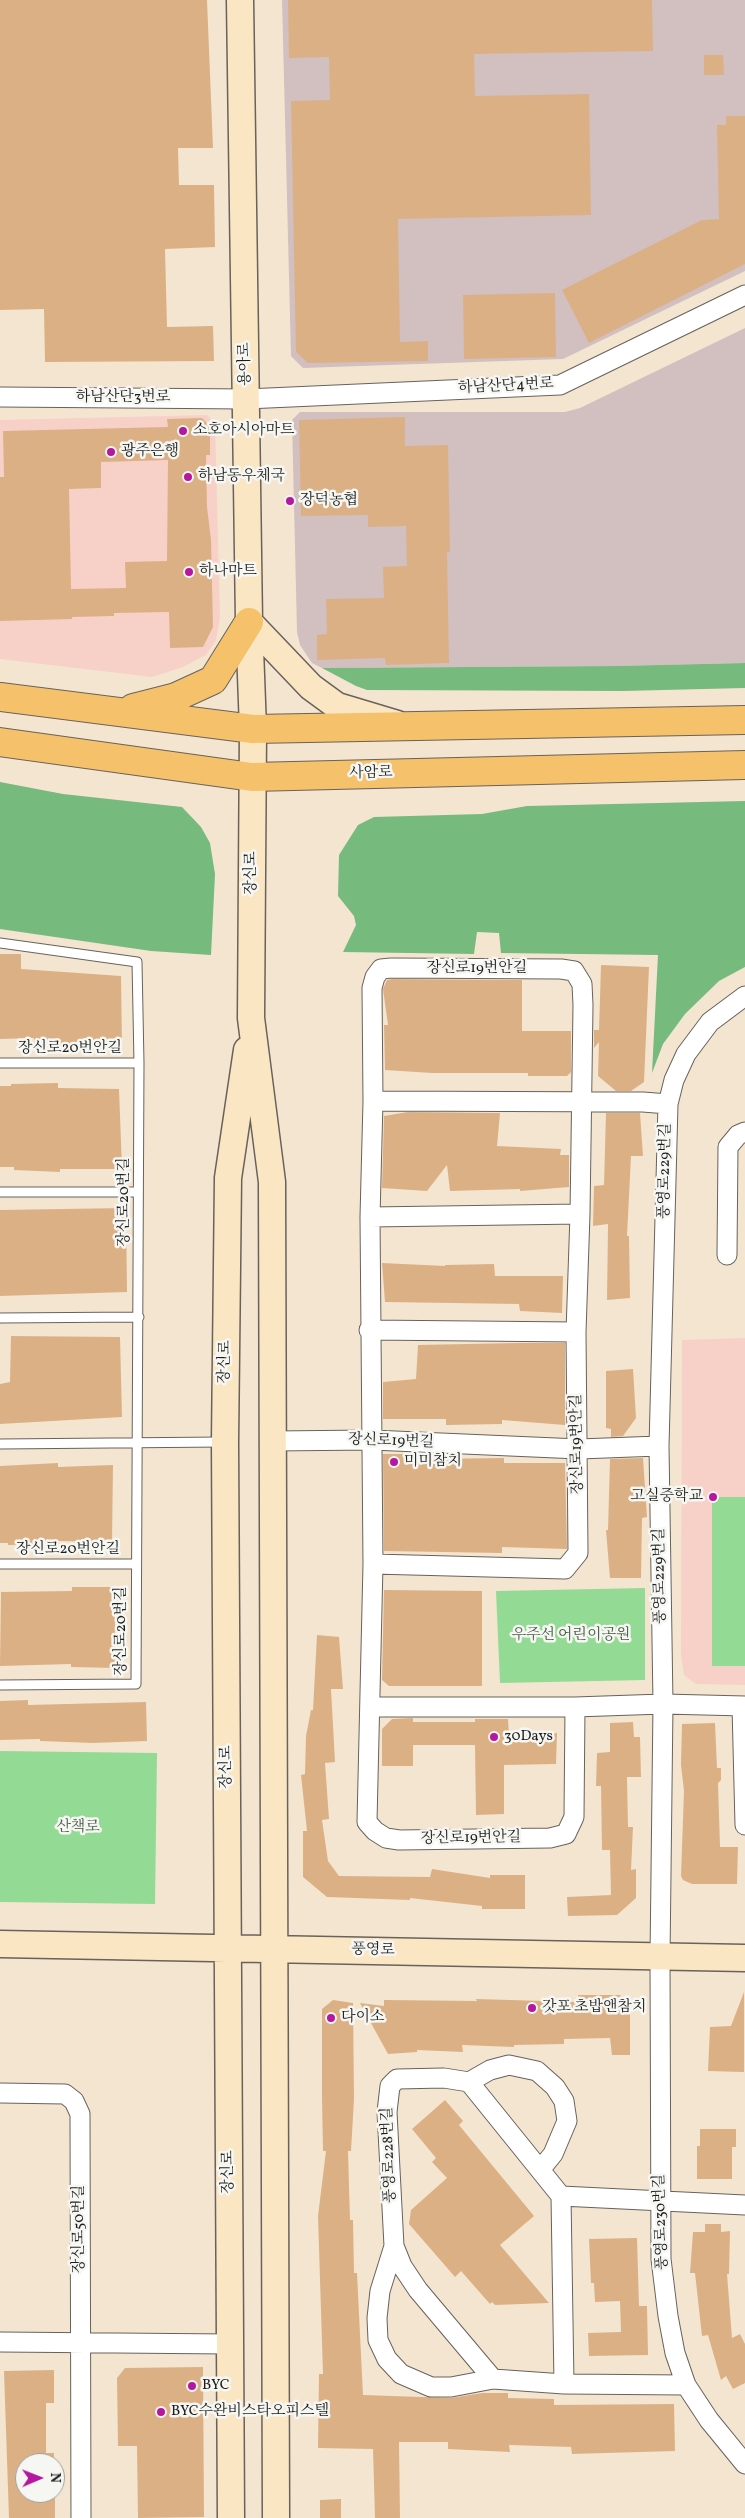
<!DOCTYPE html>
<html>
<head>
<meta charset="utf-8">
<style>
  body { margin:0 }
  #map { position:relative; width:745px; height:2518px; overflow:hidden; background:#f4e5d1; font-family:Vollkorn,serif }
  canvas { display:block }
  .north { position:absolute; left:15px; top:2453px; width:50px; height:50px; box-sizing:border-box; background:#f6f6f2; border:1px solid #9f9f9c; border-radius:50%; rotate:89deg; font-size:14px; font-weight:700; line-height:20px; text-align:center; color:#1c1c1c }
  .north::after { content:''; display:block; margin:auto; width:18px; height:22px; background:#b5179e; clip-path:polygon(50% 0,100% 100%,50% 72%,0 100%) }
</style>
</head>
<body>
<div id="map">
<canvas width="745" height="2518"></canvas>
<div class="north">N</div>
</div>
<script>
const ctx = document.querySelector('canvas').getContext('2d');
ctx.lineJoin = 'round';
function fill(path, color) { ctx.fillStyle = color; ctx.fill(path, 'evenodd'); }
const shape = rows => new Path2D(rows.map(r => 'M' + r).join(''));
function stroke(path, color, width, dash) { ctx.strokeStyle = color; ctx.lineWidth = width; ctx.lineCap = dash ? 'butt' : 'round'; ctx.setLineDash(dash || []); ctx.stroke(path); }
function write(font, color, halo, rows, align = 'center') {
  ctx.font = font + ' Vollkorn,"Noto Serif KR",serif'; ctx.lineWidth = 5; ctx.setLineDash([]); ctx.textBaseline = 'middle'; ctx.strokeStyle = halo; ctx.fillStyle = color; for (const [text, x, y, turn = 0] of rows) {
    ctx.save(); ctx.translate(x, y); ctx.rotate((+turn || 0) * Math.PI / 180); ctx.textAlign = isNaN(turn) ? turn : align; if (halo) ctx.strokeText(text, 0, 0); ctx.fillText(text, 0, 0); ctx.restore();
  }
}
fill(shape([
  [207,415,215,423,220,618,216,640,206,655,183,667,152,677,0,659,0,420],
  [745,1338,745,1685,696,1684,684,1675,681,1655,682,1340]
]), '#f7d1c7');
fill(shape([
  [282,0,745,0,745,271,563,359,303,368,291,356],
  [745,328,745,663,616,666,322,668,312,663,300,645,297,632,292,420,300,412,565,412,580,408]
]), '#d2bfc0');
fill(shape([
  [712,1497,745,1497,745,1666,712,1666],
  [645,1588,645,1680,500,1683,496,1591],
  [0,1751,157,1753,155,1904,0,1902]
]), '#93da94');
fill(shape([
  [745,663,745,688,623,691,367,690,356,686,322,668,616,666],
  [0,782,63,794,182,807,201,827,210,843,215,874,211,955,151,951,0,929],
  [745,801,745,967,719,981,685,1014,663,1044,652,1073,658,955,501,953,499,933,477,932,474,954,343,952,356,925,354,916,338,896,339,855,358,825,374,817,482,814,527,806]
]), '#76ba7e');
fill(shape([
  [0,0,207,0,213,148,178,148,179,185,214,185,215,247,165,249,167,327,213,326,214,361,45,362,44,309,0,310],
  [288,0,652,0,653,51,474,54,475,96,589,94,591,215,398,219,400,342,428,341,428,361,308,363,296,352,291,101,330,100,329,57,289,58],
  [704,55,723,55,724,75,704,75],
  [726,116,745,116,745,264,589,343,562,290,702,220,719,219,717,125,726,125],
  [555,293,556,357,464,359,463,295],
  [405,417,405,446,448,445,450,552,447,552,449,663,386,665,385,658,317,660,317,635,327,634,326,599,384,598,383,567,407,566,406,526,368,527,368,515,301,516,299,420],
  [202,418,210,426,210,455,206,455,207,507,211,540,213,627,203,647,170,648,169,612,114,613,114,616,72,617,72,619,0,621,0,477,4,477,3,431,168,427,167,419],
  [168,460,167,561,125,562,126,588,71,589,69,489,101,488,101,462],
  [0,954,21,954,21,969,121,976,122,1048,34,1046,34,1038,0,1039],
  [601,965,649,967,644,1082,631,1091,616,1091,598,1076,599,1042,594,1048,594,1030,599,1030],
  [392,979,522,980,522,1031,571,1031,571,1072,567,1076,528,1076,528,1073,432,1073,385,1070,384,1025,388,1025,383,989,387,980],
  [58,1083,58,1088,119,1089,122,1169,60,1169,60,1172,14,1170,14,1167,0,1167,0,1086,11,1086,11,1084],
  [408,1112,500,1113,497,1146,561,1149,560,1155,569,1155,569,1187,520,1191,520,1189,450,1191,447,1165,427,1191,382,1188,384,1116],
  [606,1113,640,1113,643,1156,631,1156,627,1236,629,1236,630,1298,607,1300,608,1224,593,1226,594,1186,604,1185],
  [126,1208,127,1292,0,1296,0,1210],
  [382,1263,445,1266,445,1265,494,1264,495,1276,563,1276,562,1313,520,1311,519,1304,385,1302],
  [11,1336,120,1337,122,1417,0,1424,0,1384,10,1382],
  [518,1343,565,1343,565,1425,502,1420,502,1424,446,1425,446,1419,383,1419,383,1382,416,1379,418,1345],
  [633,1369,636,1418,623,1436,611,1437,611,1429,606,1428,606,1371],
  [383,1454,431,1454,431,1459,504,1458,504,1463,565,1463,567,1549,502,1547,502,1553,384,1551],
  [643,1458,647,1517,642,1518,641,1578,610,1578,606,1530,608,1530,610,1459],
  [58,1463,58,1467,113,1465,112,1542,59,1541,59,1544,8,1545,8,1543,0,1543,0,1466],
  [72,1587,114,1587,116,1668,71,1667,71,1664,0,1666,1,1592,72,1591],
  [384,1590,482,1591,482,1686,389,1686,382,1680],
  [317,1635,339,1637,343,1689,331,1689,335,1762,325,1763,329,1819,322,1820,328,1861,339,1876,430,1877,432,1869,490,1878,490,1875,525,1875,525,1909,482,1909,482,1906,410,1898,410,1900,327,1897,303,1877,303,1831,307,1831,301,1775,305,1774,306,1736,311,1710,313,1710],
  [28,1700,28,1705,146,1702,147,1741,93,1743,40,1741,40,1739,0,1740,0,1701],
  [413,1718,413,1722,475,1722,475,1719,508,1719,509,1735,557,1733,556,1764,504,1765,504,1814,476,1815,475,1745,413,1745,413,1766,382,1766,382,1729,392,1719],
  [633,1722,634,1737,640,1737,641,1777,627,1777,628,1827,633,1827,631,1870,636,1869,636,1898,617,1915,568,1916,567,1897,611,1895,610,1850,602,1850,601,1786,596,1786,597,1753,610,1752,610,1723],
  [715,1723,717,1768,721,1768,721,1780,718,1783,720,1847,738,1847,737,1884,692,1884,683,1880,681,1876,684,1791,681,1765,682,1724],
  [744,1992,744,2072,708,2071,710,2027,731,2026],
  [578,1995,620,1995,630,2008,630,2055,612,2055,610,2038,564,2039,564,2044,514,2045,514,2047,462,2045,463,2052,417,2050,417,2052,388,2054,360,2003,384,2006,384,2000,477,2001,476,1999,578,2002],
  [333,2000,353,2003,354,2099,351,2151,348,2151,350,2220,353,2220,354,2273,357,2273,363,2395,451,2398,482,2393,508,2393,508,2398,554,2399,554,2405,674,2404,675,2451,572,2454,571,2447,509,2445,510,2452,448,2449,448,2442,399,2442,400,2518,375,2518,373,2449,318,2448,319,2374,323,2374,318,2216,326,2151,323,2151,322,2098,322,2009],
  [445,2100,463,2121,459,2125,534,2216,500,2245,549,2303,495,2305,492,2302,490,2304,461,2271,455,2277,409,2224,411,2210,447,2178,432,2162,436,2158,412,2129],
  [700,2129,736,2129,736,2147,732,2147,732,2179,697,2179,697,2146,700,2146],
  [705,2224,721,2224,721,2232,730,2231,729,2274,727,2274,732,2338,740,2334,745,2344,745,2383,733,2389,726,2376,721,2380,708,2335,702,2336,695,2273,690,2273,693,2232,705,2232],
  [637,2238,639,2306,647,2306,648,2355,589,2356,588,2333,621,2332,620,2301,595,2302,594,2283,591,2283,589,2239],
  [203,2367,204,2517,138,2518,137,2446,118,2446,117,2378,125,2368],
  [54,2370,54,2403,46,2403,46,2453,54,2453,54,2463,25,2463,25,2493,55,2493,55,2518,9,2518,4,2371],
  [341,2499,341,2518,320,2518,320,2500]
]), '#dcb085');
const lane = shape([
  [0,943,137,962,139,1063,136,1684,0,1685],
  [0,1063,139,1063],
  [0,1192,138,1192],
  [0,1318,139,1317],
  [0,1444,222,1442],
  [0,1564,136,1564]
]);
const street = shape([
  [0,397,246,399,560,385,745,295],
  [745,996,710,1022,686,1054,674,1080,668,1104,659,1446,663,1704,660,1958,661,2259,668,2316,675,2353,686,2385,709,2420,745,2464],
  [373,1101,643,1102,668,1104],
  [370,1217,580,1214],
  [727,1255,728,1147,738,1135,745,1132],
  [369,1330,576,1332],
  [272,1441,372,1440,579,1449,659,1446],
  [373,1564,565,1569,578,1553,576,1332,580,1214,583,1005,582,984,574,971,561,969,391,968,381,969,375,977,372,988,373,1101,370,1217,373,1564,367,1822,375,1831,386,1838,399,1840,550,1838,566,1834,574,1817,575,1707],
  [742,1706,745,1825],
  [371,1707,575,1707,663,1704,745,1706],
  [469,2082,490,2070,509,2065,537,2071,555,2087,564,2101,567,2121,553,2154,540,2170],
  [0,2093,65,2094,74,2101,80,2114,81,2518],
  [561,2196,564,2384],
  [394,2246,380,2291,377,2318,378,2340,387,2359,401,2374,431,2387,451,2387,493,2379],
  [0,2342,230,2344],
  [686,2385,564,2384,493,2379,418,2290,402,2266,394,2246,387,2112,390,2086,397,2079,444,2078,469,2082,561,2196,745,2205]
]);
const secondary = shape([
  [240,0,249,622,253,729,251,1018,272,1182,276,2518],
  [249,622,311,687,337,706,397,724],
  [0,1944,745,1958],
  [231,2518,225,1442,228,1178,247,1050]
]);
const primary = shape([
  [0,697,253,729,745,720],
  [133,708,176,697,213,680,249,622],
  [0,742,252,777,745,765]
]);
stroke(lane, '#68625b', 11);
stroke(street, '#68625b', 21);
stroke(secondary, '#68625b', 29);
stroke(primary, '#68625b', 30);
stroke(lane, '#fff', 9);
stroke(street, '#fff', 19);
stroke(secondary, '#fbe6c4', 26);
stroke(primary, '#f5c16b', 28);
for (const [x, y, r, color] of [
  [183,431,5,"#b5179e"],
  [111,452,5,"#b5179e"],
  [188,477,5,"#b5179e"],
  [290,501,5,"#b5179e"],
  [189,572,5,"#b5179e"],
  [394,1462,5,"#b5179e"],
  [713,1497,5,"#b5179e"],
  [494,1737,5,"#b5179e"],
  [532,2008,5,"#b5179e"],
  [331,2018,5,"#b5179e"],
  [192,2386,5,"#b5179e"],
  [161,2412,5,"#b5179e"]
]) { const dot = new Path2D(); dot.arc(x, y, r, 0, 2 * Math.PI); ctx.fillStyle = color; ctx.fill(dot); stroke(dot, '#f6f6f2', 2); }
write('15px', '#1c1c1c', '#f6f6f2', [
  ["용아로",246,364,-91],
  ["하남산단4번로",506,387,-3],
  ["하남산단3번로",123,398],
  ["사암로",371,774,-1],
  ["장신로",252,873,-90],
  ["장신로19번안길",477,969],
  ["장신로20번안길",70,1049],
  ["풍영로229번길",666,1171,-89],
  ["장신로20번길",125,1202,-90],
  ["장신로",226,1362,-89],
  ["장신로19번길",391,1442,2],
  ["장신로19번안길",578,1444,-91],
  ["장신로20번안길",68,1550],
  ["풍영로229번길",661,1576,-91],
  ["장신로20번길",122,1631,-90],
  ["장신로",227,1767,-90],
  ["장신로19번안길",471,1839,-1],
  ["풍영로",373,1951,1],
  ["풍영로228번길",390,2155,-92],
  ["장신로",229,2172,-90],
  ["풍영로230번길",662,2222,-92],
  ["장신로50번길",80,2229,-90]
]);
write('15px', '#1c1c1c', '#f6f6f2', [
  ["소호아시아마트",193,431],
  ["광주은행",121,452],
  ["하남동우체국",198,477],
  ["장덕농협",300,501],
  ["하나마트",199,572],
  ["미미참치",404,1462],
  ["고실중학교",703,1497,"right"],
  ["30Days",504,1737],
  ["갓포 초밥앤참치",542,2008],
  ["다이소",341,2018],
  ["BYC",202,2386],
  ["BYC수완비스타오피스텔",171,2412]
], 'left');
write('15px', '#465e46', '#f6f6f2', [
  ["우주선 어린이공원",571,1636],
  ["산책로",78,1828]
]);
</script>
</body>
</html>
